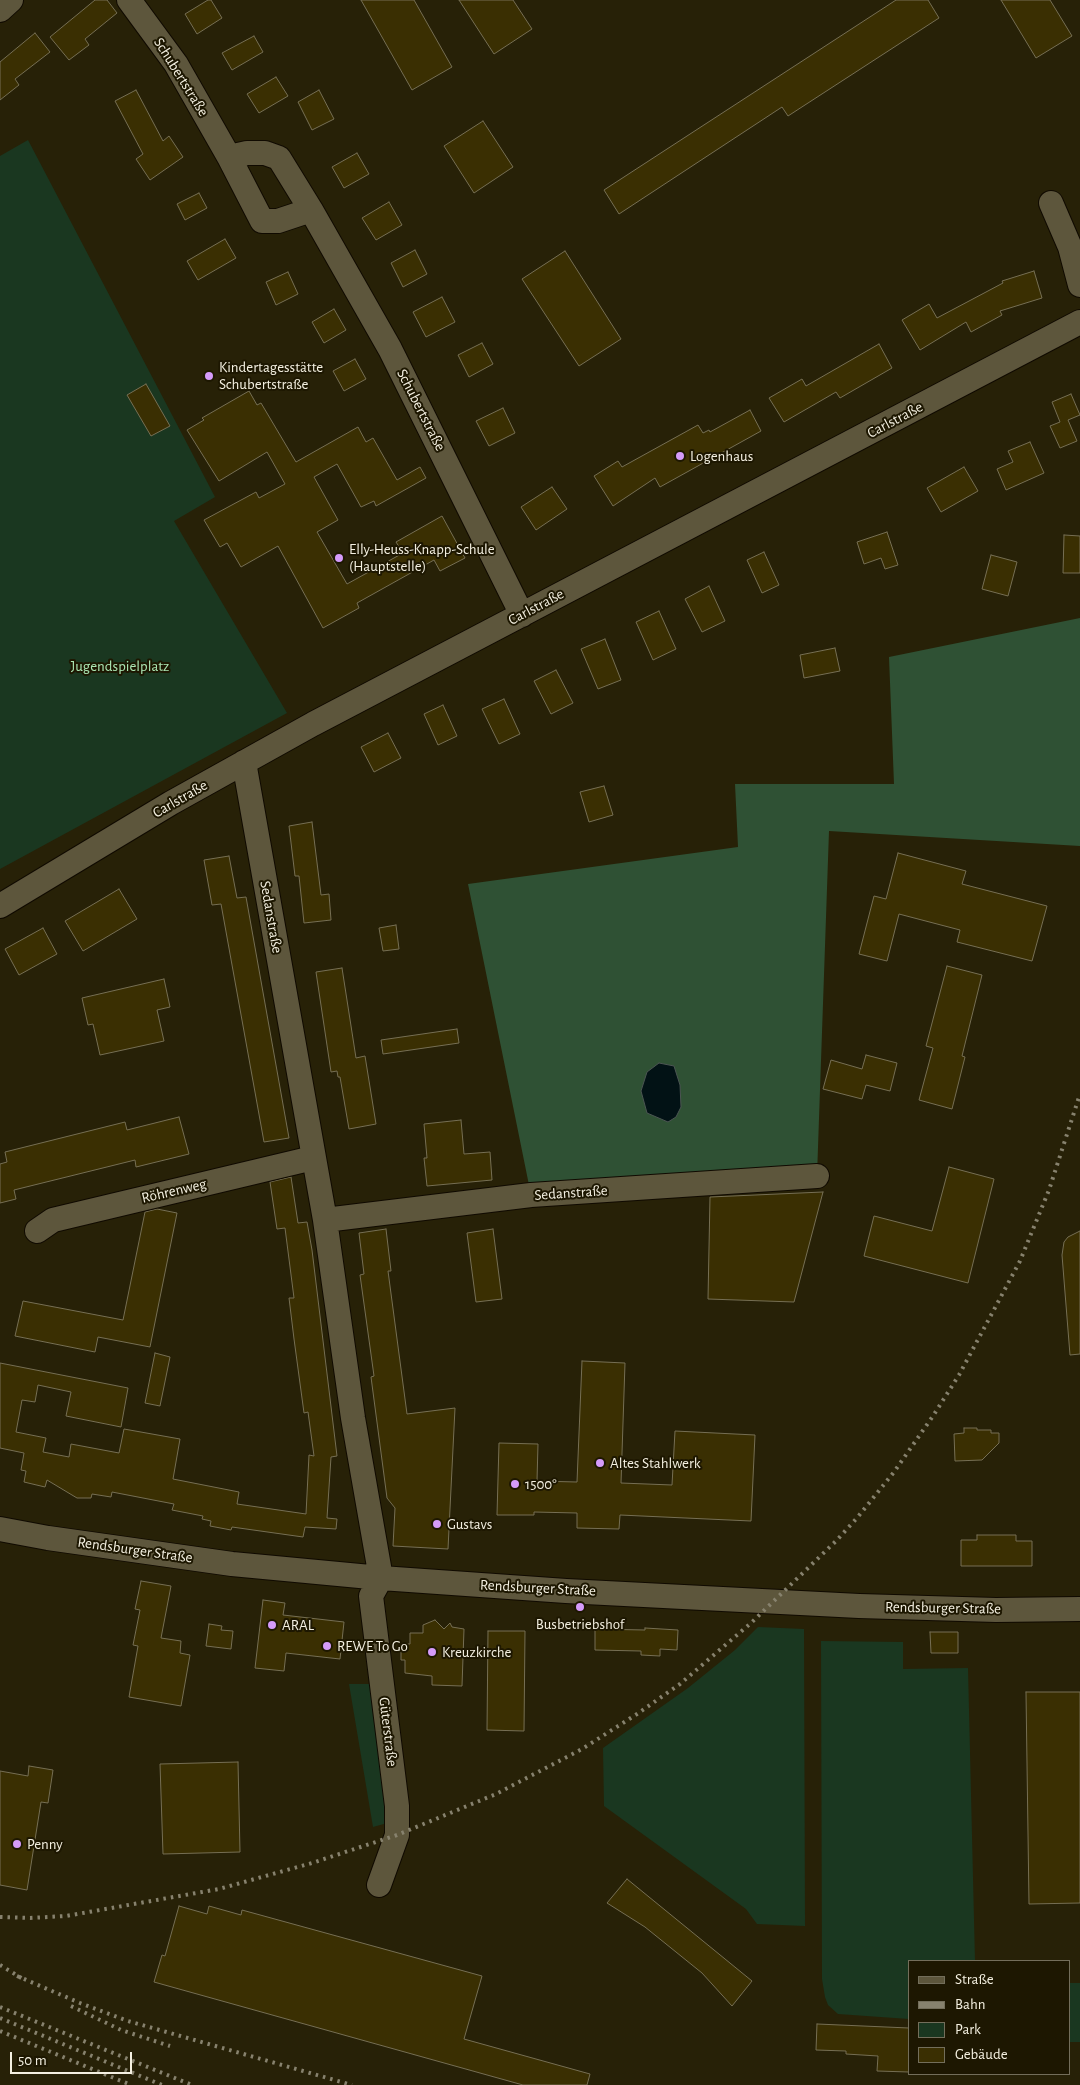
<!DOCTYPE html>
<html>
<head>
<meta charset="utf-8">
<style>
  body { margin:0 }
  #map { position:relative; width:1080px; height:2085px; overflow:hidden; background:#272107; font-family:"Alegreya Sans",sans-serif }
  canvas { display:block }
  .legend { position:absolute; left:908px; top:1960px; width:162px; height:115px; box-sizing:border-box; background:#1d1701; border:1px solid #736e5b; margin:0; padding:6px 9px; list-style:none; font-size:15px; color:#f4f0e1 }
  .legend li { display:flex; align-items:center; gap:10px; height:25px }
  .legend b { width:25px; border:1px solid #736e5b }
  .scale { position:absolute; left:10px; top:2052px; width:122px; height:22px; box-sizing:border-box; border:2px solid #f4f0e1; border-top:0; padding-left:6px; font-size:15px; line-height:18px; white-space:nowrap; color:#f4f0e1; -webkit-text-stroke:4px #1d1701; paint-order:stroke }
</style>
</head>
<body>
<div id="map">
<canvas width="1080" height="2085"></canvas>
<ul class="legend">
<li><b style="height:6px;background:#5d563c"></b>Straße</li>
<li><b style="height:6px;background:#87826e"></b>Bahn</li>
<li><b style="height:14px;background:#1a3720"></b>Park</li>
<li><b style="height:14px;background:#3a2f02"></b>Gebäude</li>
</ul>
<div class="scale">50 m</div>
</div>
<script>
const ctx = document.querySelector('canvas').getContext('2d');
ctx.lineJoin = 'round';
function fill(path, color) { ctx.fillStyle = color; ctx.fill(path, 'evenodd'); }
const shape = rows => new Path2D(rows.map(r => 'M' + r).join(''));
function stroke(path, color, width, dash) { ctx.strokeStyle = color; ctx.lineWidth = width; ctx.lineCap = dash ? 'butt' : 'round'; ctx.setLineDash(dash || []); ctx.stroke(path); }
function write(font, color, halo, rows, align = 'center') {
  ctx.font = font + ' "Alegreya Sans",sans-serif'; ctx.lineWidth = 4; ctx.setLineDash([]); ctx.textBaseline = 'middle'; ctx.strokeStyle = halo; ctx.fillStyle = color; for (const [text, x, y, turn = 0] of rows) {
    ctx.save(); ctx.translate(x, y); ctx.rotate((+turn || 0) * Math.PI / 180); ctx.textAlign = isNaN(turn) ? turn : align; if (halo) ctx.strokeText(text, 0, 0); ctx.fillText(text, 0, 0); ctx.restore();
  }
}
fill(shape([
  [28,140,215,497,174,521,287,713,0,869,0,156],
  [758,1627,804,1629,805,1926,757,1924,746,1909,604,1806,603,1748,688,1688,735,1650],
  [821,1641,903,1642,903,1669,968,1668,975,1961,909,1961,909,2019,838,2014,828,2005,825,1997,822,1979],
  [349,1684,371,1684,391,1822,373,1827],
  [1069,1983,1080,1983,1080,2042,1069,2042]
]), '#1a3720');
fill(shape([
  [1080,618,1080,846,829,831,817,1176,531,1195,468,884,738,847,735,784,894,784,889,657]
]), '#2f5134');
const water = shape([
  [659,1063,674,1066,680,1085,681,1107,676,1117,668,1122,647,1113,641,1091,647,1072,659,1063]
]);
fill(water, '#021215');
stroke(water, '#4b5552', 1);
const building = shape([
  [95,0,107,0,117,13,85,39,89,45,69,60,50,37,95,0],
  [208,0,211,0,222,18,197,34,185,14,208,0],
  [361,0,414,0,452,67,412,90,361,0],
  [459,0,513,0,532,29,494,54,459,0],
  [896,0,928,0,939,18,788,116,782,107,619,214,604,190,896,0],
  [1001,0,1050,0,1072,36,1036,58,1001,0],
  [35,33,50,52,15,79,19,85,0,100,0,62,35,33],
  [254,36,263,52,232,70,222,53,254,36],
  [276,77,288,96,259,113,247,94,276,77],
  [136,90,163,141,169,136,183,157,150,180,136,159,143,154,115,101,136,90],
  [319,90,334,119,312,130,298,102,319,90],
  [483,121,513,167,474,193,444,146,483,121],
  [357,153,369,174,344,188,332,167,357,153],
  [199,193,207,208,185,220,177,204,199,193],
  [389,202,402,225,376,240,362,218,389,202],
  [225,239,236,258,198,280,187,261,225,239],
  [415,250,427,274,403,287,391,263,415,250],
  [565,251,621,339,579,366,522,279,565,251],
  [1034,271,1042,298,1000,311,1002,315,971,332,966,322,920,350,902,320,929,304,937,318,1003,283,1002,281,1034,271],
  [288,272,298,294,276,305,266,282,288,272],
  [442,297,455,322,426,337,413,312,442,297],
  [334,309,346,330,324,343,312,322,334,309],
  [482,343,493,364,469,377,458,355,482,343],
  [879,344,892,368,840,398,836,392,784,422,769,398,802,379,806,386,879,344],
  [355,359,366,379,344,391,333,371,355,359],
  [146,384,170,426,151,436,127,395,146,384],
  [249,391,257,405,261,403,296,462,358,427,366,442,373,438,397,480,420,467,426,478,376,506,374,501,361,507,337,464,314,477,338,520,317,532,347,584,403,553,396,542,442,516,465,558,440,571,434,560,357,603,359,608,323,628,278,546,241,567,227,543,220,547,204,520,256,492,259,498,285,484,267,452,219,481,187,430,204,420,202,418,249,391],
  [1071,394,1080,415,1068,420,1077,441,1060,448,1050,426,1060,422,1052,402,1071,394],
  [503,408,515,433,489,446,476,421,503,408],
  [750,410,761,431,660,487,655,478,613,506,594,476,618,461,622,467,698,425,703,433,709,430,710,432,750,410],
  [1030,442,1044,473,1006,490,997,469,1013,462,1008,451,1030,442],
  [964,467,978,491,941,512,927,488,964,467],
  [552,487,567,509,536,530,521,507,552,487],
  [887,532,898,565,885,569,881,558,864,564,857,542,887,532],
  [1064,535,1080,536,1080,573,1063,573,1064,535],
  [764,552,779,585,762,593,747,560,764,552],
  [991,555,1017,562,1008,596,982,589,991,555],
  [709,586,725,621,702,632,685,599,709,586],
  [659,611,676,649,653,660,636,622,659,611],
  [605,639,621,680,598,689,581,649,605,639],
  [835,648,840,671,804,678,800,655,835,648],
  [556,670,573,703,551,714,534,681,556,670],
  [504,699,520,734,499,744,482,709,504,699],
  [443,705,457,736,438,745,424,714,443,705],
  [388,733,401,758,374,772,361,747,388,733],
  [604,786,613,815,589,822,580,792,604,786],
  [312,822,321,895,329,894,331,920,304,923,299,876,295,876,289,826,312,822],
  [898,853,966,871,962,884,1047,906,1032,961,957,942,960,930,899,914,887,961,859,954,874,896,886,899,898,853],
  [229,856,237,898,246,897,289,1138,264,1142,221,904,212,905,204,860,229,856],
  [119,889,137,919,83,951,65,921,119,889],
  [396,925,399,949,383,951,379,928,396,925],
  [43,928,57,954,19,975,5,949,43,928],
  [947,966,982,975,962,1056,965,1057,952,1109,919,1100,933,1048,926,1046,947,966],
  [342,968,356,1058,365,1056,376,1124,349,1129,340,1077,338,1077,337,1071,331,1072,316,972,342,968],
  [164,979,170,1007,157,1010,164,1041,100,1055,93,1024,88,1025,82,998,164,979],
  [457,1029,459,1043,383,1054,381,1040,457,1029],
  [866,1055,897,1063,890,1091,866,1085,862,1099,823,1089,831,1060,862,1069,866,1055],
  [179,1117,189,1154,136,1167,135,1160,14,1190,16,1199,0,1203,0,1164,7,1162,5,1152,125,1122,127,1130,179,1117],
  [461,1120,464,1154,490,1152,492,1180,427,1186,424,1158,427,1158,424,1124,461,1120],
  [949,1167,994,1179,968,1283,864,1256,874,1216,932,1231,949,1167],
  [291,1177,298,1223,307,1222,312,1250,337,1456,331,1457,327,1518,337,1519,336,1529,305,1527,303,1537,232,1527,231,1530,210,1526,211,1521,202,1519,203,1516,172,1510,174,1504,112,1492,111,1497,92,1494,91,1498,77,1498,47,1480,45,1487,24,1482,26,1471,21,1470,24,1453,0,1448,0,1363,128,1388,121,1427,66,1416,71,1392,38,1385,35,1402,22,1400,16,1432,46,1438,43,1452,69,1457,71,1444,119,1453,124,1429,180,1439,173,1479,239,1492,237,1504,306,1514,309,1455,314,1456,308,1412,304,1413,294,1339,289,1298,294,1298,285,1228,277,1229,270,1182,291,1177],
  [823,1192,794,1302,708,1299,710,1197,823,1192],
  [157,1209,177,1213,150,1347,98,1337,95,1352,15,1336,23,1301,123,1320,145,1212,157,1209],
  [386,1229,391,1271,388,1271,407,1414,455,1408,448,1549,393,1546,395,1508,387,1498,371,1377,374,1376,360,1275,364,1274,359,1233,386,1229],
  [493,1229,502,1299,476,1302,467,1233,493,1229],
  [1080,1231,1080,1354,1070,1355,1062,1255,1064,1242,1068,1237,1080,1231],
  [155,1353,170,1357,160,1406,145,1403,155,1353],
  [582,1361,625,1363,621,1483,672,1485,675,1431,755,1435,751,1521,620,1515,619,1529,577,1528,577,1513,534,1512,534,1515,497,1515,499,1443,538,1444,537,1481,577,1482,582,1361],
  [964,1428,977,1428,977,1430,991,1430,991,1433,999,1433,999,1443,982,1460,955,1461,954,1434,964,1433,964,1428],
  [977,1535,1016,1535,1016,1541,1032,1541,1032,1566,961,1566,961,1540,977,1540,977,1535],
  [141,1581,171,1586,161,1638,181,1641,180,1653,190,1655,181,1706,129,1697,138,1646,133,1645,140,1610,135,1609,141,1581],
  [263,1600,285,1603,283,1615,344,1622,340,1659,286,1653,284,1671,255,1668,263,1600],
  [435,1620,444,1629,450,1623,452,1627,464,1629,462,1686,432,1685,432,1676,405,1673,405,1660,401,1660,401,1644,410,1644,410,1633,423,1633,423,1625,435,1620],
  [209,1624,222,1626,221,1630,233,1631,231,1649,206,1646,209,1624],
  [645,1628,678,1630,677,1650,660,1649,660,1656,641,1655,641,1651,595,1650,595,1629,645,1630,645,1628],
  [488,1631,525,1631,524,1731,487,1730,488,1631],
  [930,1632,958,1632,958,1653,931,1653,930,1632],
  [1026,1692,1080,1692,1080,1903,1029,1904,1026,1692],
  [238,1762,240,1852,163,1854,160,1764,238,1762],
  [29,1766,53,1770,48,1803,41,1802,27,1890,0,1885,0,1771,28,1776,29,1766],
  [627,1879,752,1981,732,2006,702,1973,645,1927,607,1903,627,1879],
  [179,1906,207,1914,209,1906,241,1915,242,1910,482,1976,464,2039,590,2074,587,2085,523,2085,154,1982,162,1955,165,1956,179,1906],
  [817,2024,909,2028,909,2072,877,2071,878,2056,846,2054,846,2051,816,2050,817,2024]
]);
fill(building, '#3a2f02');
stroke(building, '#766f54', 1);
const minor = shape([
  [129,0,176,64,229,157,262,221,278,221,311,210],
  [0,10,11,0],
  [229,157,247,153,265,153,279,158,311,210,390,349,522,615],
  [1051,203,1070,247,1080,285],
  [244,762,325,1220,353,1418,381,1578],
  [0,906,171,803,313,724,1080,322],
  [325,1220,531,1195,817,1176],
  [37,1231,53,1220,313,1158],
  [0,1529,48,1538,232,1564,381,1578,566,1591,859,1606,996,1610,1080,1609],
  [379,1885,397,1835,397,1806,371,1596,381,1578]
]);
stroke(minor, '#100a00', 26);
stroke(minor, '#5d563c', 24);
stroke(shape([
  [0,1917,30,1918,66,1916,219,1889,312,1863,397,1835,496,1794,582,1749,637,1714,680,1684,751,1623,836,1541,857,1518,894,1472,933,1416,959,1375,1020,1261,1049,1190,1080,1094],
  [0,1965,23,1979],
  [17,1976,80,2003,128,2021,352,2085],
  [71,2006,121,2030,170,2046],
  [0,2007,192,2085],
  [0,2018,162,2085],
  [0,2031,131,2085]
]), '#87826e', 4, [2.5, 5]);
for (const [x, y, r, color] of [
  [209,376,5,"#d59bfa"],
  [680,456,5,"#d59bfa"],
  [339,558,5,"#d59bfa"],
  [600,1463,5,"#d59bfa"],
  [515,1484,5,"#d59bfa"],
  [437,1524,5,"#d59bfa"],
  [580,1607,5,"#d59bfa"],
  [272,1625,5,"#d59bfa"],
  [327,1646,5,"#d59bfa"],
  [432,1652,5,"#d59bfa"],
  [17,1844,5,"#d59bfa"]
]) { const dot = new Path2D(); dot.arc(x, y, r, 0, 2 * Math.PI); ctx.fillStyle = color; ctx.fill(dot); stroke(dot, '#1d1701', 2); }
write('15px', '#f4f0e1', '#1d1701', [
  ["Schubertstraße",181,77,58],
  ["Schubertstraße",421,410,63],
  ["Carlstraße",895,420,-28],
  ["Carlstraße",536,607,-28],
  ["Carlstraße",180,799,-30],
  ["Sedanstraße",271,917,80],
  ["Röhrenweg",174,1191,-13],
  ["Sedanstraße",571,1193,-4],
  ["Rendsburger Straße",135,1550,8],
  ["Rendsburger Straße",538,1588,3],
  ["Rendsburger Straße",943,1608,1],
  ["Güterstraße",388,1732,83]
]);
write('15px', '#f4f0e1', '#1d1701', [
  ["Kindertagesstätte",219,367],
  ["Schubertstraße",219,384],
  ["Logenhaus",690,456],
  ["Elly-Heuss-Knapp-Schule",349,549],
  ["(Hauptstelle)",349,566],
  ["Altes Stahlwerk",610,1463],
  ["1500°",525,1484],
  ["Gustavs",447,1524],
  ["Busbetriebshof",580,1624,"center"],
  ["ARAL",282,1625],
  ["REWE To Go",337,1646],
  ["Kreuzkirche",442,1652],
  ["Penny",27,1844]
], 'left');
write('15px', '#abe6b3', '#1d1701', [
  ["Jugendspielplatz",120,666]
]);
</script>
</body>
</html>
